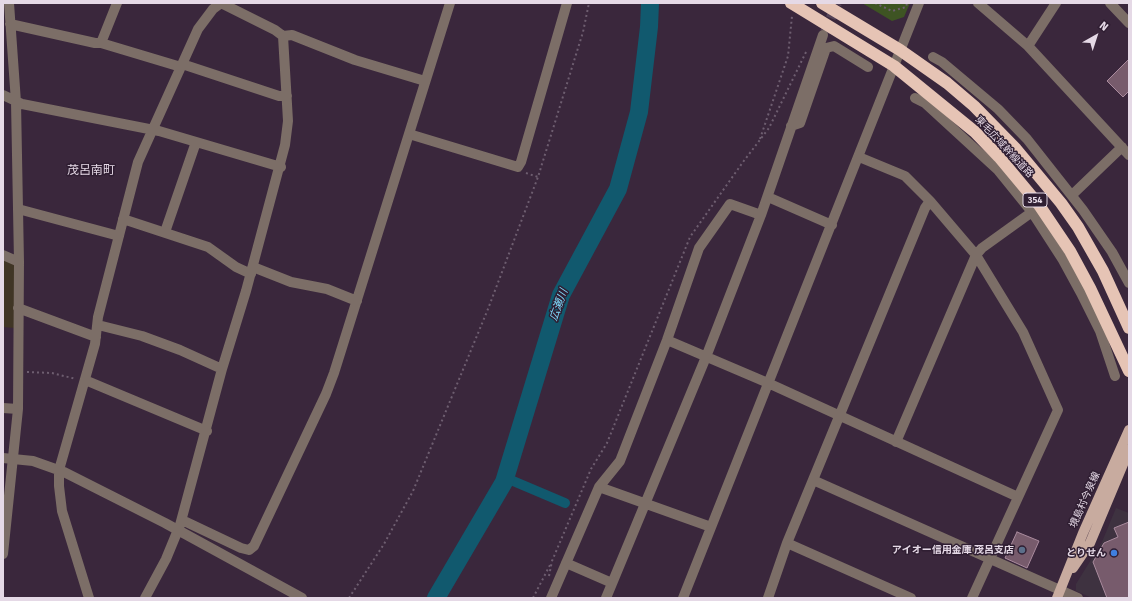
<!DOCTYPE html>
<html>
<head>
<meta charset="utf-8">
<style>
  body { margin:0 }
  #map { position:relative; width:1132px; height:601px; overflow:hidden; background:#3a273c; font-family:"Fira Sans",sans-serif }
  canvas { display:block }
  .frame { position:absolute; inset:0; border:4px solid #e5d9e6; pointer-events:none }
  .north { position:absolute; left:1076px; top:16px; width:40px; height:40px; -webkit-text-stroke:3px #2f1e32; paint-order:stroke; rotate:39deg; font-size:11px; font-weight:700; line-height:16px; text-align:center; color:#e5d9e6 }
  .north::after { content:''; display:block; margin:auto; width:14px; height:18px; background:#e5d9e6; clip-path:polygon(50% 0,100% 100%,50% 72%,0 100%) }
</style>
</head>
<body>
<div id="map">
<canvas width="1132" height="601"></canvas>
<div class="frame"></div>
<div class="north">N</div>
</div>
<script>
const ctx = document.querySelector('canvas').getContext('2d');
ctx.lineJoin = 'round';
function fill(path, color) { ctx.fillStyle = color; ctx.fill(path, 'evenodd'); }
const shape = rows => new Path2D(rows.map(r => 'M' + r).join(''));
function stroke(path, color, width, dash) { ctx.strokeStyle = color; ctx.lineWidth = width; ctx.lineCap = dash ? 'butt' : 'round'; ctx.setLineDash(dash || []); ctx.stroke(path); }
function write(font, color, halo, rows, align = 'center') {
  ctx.font = font + ' "Fira Sans","Noto Sans JP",sans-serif'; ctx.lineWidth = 3; ctx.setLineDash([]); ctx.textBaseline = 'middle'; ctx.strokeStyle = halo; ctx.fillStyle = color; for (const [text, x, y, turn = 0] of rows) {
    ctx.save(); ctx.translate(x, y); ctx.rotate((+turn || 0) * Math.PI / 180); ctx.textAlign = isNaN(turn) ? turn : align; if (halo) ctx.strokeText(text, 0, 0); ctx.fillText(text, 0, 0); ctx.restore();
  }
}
fill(shape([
  [1116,508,1129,513,1129,598,1092,598,1076,591,1076,584,1102,542]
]), '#3e3240');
fill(shape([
  [3,259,15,265,14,328,3,327]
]), '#403525');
fill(shape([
  [862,3,910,3,904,17,892,21]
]), '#3e5423');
stroke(shape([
  [506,478,565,503]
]), '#11596e', 10);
stroke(shape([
  [436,598,504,482,561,295,618,189,639,112,649,27,650,3]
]), '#11596e', 18);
const building = shape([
  [1129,59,1129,91,1123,97,1107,81,1129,59],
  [1129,522,1129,598,1107,598,1093,562,1104,543,1118,537,1114,528,1129,522],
  [1017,532,1039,541,1027,568,1005,558,1017,532]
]);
fill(building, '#775b6c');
stroke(building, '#aa8b9e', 1);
stroke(shape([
  [825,32,837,3]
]), '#544256', 10, [10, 5]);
stroke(shape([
  [875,3,892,11,906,7,907,3],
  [760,139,788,56,792,16],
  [526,173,538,177],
  [27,372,52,373,76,379],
  [549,576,552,561,591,469,607,443,690,237,743,162,769,128,807,50],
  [349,598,384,544,413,491,488,309,538,177,583,32,589,3],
  [533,598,550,565]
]), '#6e5e70', 2, [2, 3]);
stroke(shape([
  [978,3,1028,46,1129,155],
  [1110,3,1129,23],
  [10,24,95,43,101,43,181,67],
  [283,36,292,35,355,60,425,81],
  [101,43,117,3],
  [1028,46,1056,3],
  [933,57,942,62,998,109,1027,139,1083,210,1112,252,1129,283],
  [182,64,279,96,287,96],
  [3,95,22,104,159,131,281,167],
  [915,98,925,103,998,170,1032,212,1063,260,1081,293,1100,331,1115,376],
  [791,126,800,123,826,48,834,46,868,67],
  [409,134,518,167,521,162,567,3],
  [859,157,905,176,930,201,976,255,1023,332,1058,410,972,598],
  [1072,195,1122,147],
  [768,197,832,225],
  [18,209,119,236],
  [123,219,208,247,236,267,251,274],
  [165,232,196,142],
  [3,255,19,262],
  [253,267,291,282,327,289,357,301],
  [18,308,96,337],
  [98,325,142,336,180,350,222,369],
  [667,340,768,383,1018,497],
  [85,380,207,431],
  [3,408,18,409],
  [896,442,976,255,982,248,1032,212],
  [3,458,33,461,64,472,165,523,302,598],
  [813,480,1078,598],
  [599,487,711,527],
  [182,520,241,548,249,550,254,546,326,394,334,373,450,3],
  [787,543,911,598],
  [3,554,18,409,19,262,16,102,9,3],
  [566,563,612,583],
  [89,598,62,511,59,486,59,470,95,344,98,317,138,162,198,29,213,9,221,3],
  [145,598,166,559,180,525,222,369,246,291,285,145,288,121,283,36,275,30,221,3],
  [551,598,599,487,620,461,667,340,699,248,730,204,761,215],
  [606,598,706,357,761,215,823,35],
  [683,598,919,3],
  [768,598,787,543,925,208,930,201]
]), '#7c6e67', 10);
stroke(shape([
  [1073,568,1090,543,1129,450],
  [1057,598,1083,533,1129,430]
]), '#c8ab9f', 10);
stroke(shape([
  [791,3,894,66,975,132,999,157,1039,205,1070,251,1090,288,1129,371],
  [822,3,900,50,947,83,974,106,1016,149,1061,203,1078,227,1103,271,1129,328]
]), '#e6c4b5', 12);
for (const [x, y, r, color] of [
  [1022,550,4,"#5c6f8a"],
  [1114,553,4,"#3f7fe0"]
]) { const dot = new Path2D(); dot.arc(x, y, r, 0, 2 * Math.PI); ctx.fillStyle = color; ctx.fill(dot); stroke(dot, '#2f1e32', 1.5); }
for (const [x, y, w] of [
  [1035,200,24]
]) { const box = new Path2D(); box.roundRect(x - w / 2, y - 7, w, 14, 3); ctx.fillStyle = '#2f1e32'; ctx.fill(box); stroke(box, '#e5d9e6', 1); }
write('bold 9px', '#e5d9e6', null, [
  ["354",1035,200]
]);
write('10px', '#e5d9e6', '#2f1e32', [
  ["東毛広域幹線道路",1004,147,47],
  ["境島村今泉線",1085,500,-66]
]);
write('bold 10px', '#e5d9e6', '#2f1e32', [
  ["アイオー信用金庫 茂呂支店",1014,550],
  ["とりせん",1106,553]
], 'right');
write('italic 11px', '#7fdbfc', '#2f1e32', [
  ["広瀬川",559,305,-70]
]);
write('12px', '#e5d9e6', '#2f1e32', [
  ["茂呂南町",91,171]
]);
</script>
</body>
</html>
